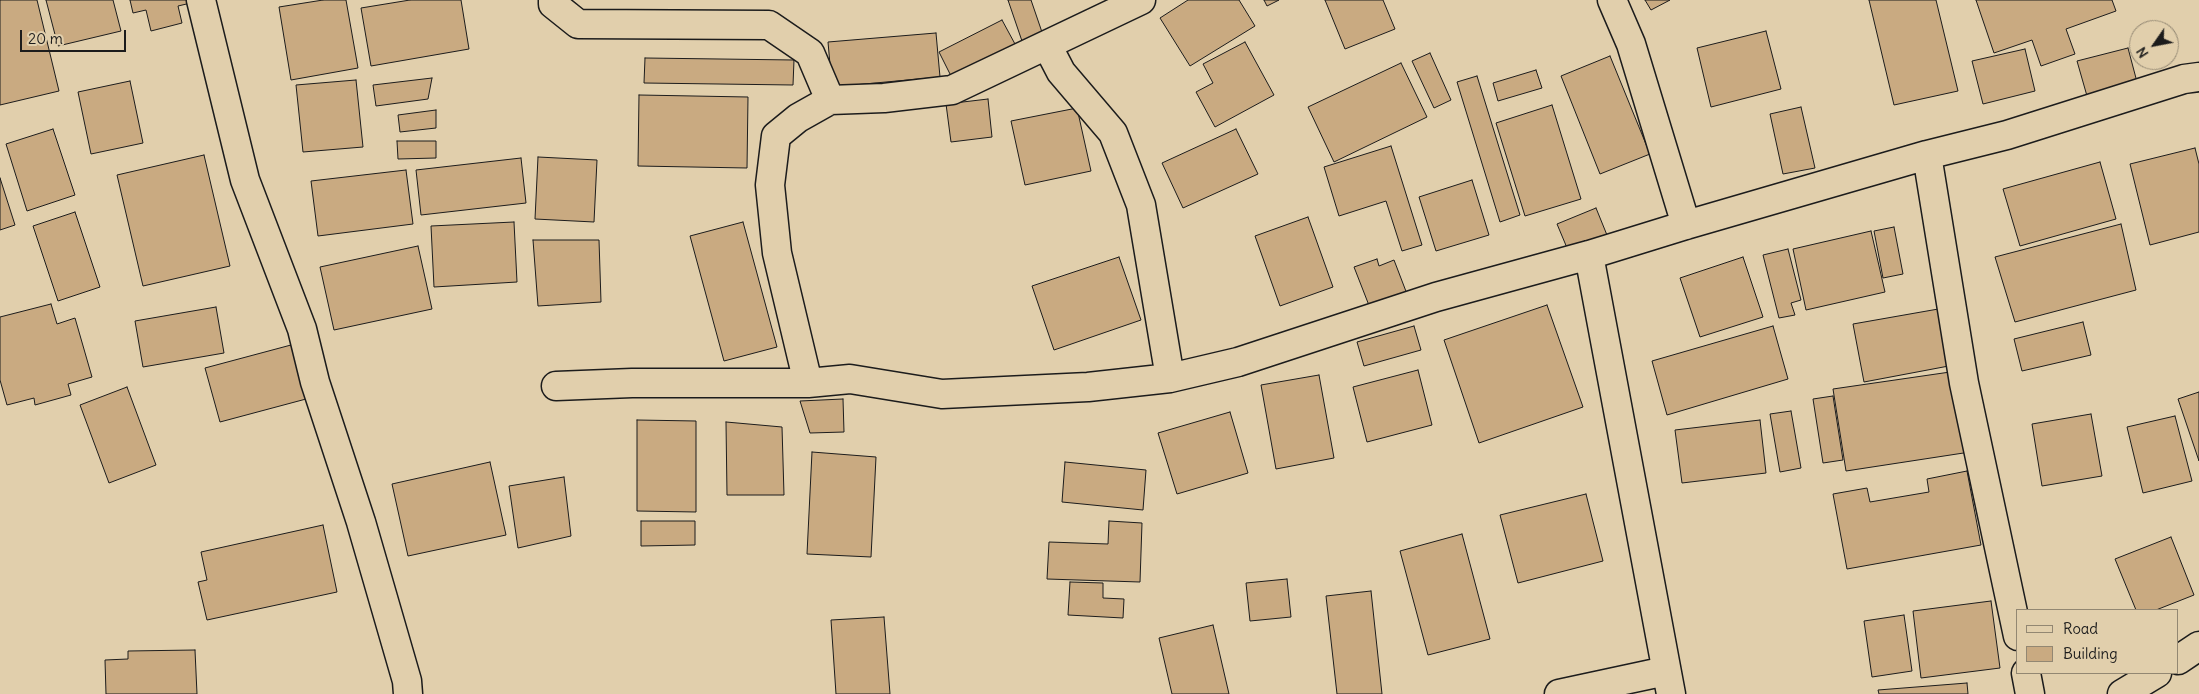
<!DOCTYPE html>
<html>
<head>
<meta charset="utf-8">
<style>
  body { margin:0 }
  #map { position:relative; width:2199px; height:694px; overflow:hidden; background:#e1cfac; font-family:Delius,sans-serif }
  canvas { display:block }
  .legend { position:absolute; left:2016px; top:609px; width:162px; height:65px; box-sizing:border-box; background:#e1cfac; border:1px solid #928772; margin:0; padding:6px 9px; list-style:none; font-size:15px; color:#1c1c1c }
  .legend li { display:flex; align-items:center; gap:10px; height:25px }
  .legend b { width:25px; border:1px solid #928772 }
  .north { position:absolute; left:2129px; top:20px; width:50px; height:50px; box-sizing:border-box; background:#e1cfac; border:1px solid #928772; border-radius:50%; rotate:237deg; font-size:14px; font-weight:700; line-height:20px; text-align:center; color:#1c1c1c }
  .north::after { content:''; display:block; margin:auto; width:18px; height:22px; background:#1c1c1c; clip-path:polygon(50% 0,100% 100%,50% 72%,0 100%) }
  .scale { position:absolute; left:20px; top:30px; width:106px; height:22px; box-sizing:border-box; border:2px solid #1c1c1c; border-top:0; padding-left:6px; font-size:15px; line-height:18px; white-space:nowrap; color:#1c1c1c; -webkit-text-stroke:4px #e1cfac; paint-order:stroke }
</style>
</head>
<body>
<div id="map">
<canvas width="2199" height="694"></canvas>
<ul class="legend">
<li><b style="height:6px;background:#e1cfac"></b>Road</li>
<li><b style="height:14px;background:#c9aa81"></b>Building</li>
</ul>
<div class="north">N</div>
<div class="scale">20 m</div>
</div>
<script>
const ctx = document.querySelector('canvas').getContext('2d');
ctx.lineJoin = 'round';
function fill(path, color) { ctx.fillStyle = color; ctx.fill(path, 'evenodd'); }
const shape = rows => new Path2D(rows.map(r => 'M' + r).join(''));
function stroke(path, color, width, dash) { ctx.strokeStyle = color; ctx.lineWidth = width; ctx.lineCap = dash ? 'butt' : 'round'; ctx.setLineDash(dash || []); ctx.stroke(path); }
const building = shape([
  [0,0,37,0,59,91,0,105,0,0],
  [46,0,113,0,121,31,58,46,46,0],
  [130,0,194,0,195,2,178,6,182,23,151,31,146,10,133,13,130,0],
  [323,0,346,0,358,68,291,80,279,7,323,0],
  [410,0,461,0,469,49,371,66,361,8,410,0],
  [1008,0,1031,0,1044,38,1023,44,1008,0],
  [1188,0,1239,0,1255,26,1190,66,1160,18,1188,0],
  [1264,0,1279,0,1267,6,1264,0],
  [1325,0,1383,0,1395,29,1345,49,1325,0],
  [1645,0,1670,0,1651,10,1645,0],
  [1869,0,1936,0,1958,91,1894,105,1869,0],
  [1976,0,2112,0,2116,11,2066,29,2075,54,2041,66,2032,40,1994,53,1976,0],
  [1002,20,1015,44,951,76,939,52,1002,20],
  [1766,31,1781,89,1711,107,1697,48,1766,31],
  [936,33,940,77,832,87,828,42,936,33],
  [1245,42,1274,95,1215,127,1196,92,1213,83,1203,64,1245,42],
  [2128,48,2137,82,2087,96,2077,61,2128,48],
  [2025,49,2035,91,1983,104,1972,61,2025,49],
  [1430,53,1451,100,1434,108,1412,61,1430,53],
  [1610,56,1650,154,1600,174,1561,76,1610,56],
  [645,58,794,60,793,85,644,83,645,58],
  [1401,63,1427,117,1334,162,1308,107,1401,63],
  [1536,70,1542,88,1498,101,1493,83,1536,70],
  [1477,76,1520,215,1500,222,1457,82,1477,76],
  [432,78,428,99,376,106,373,85,432,78],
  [356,80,363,147,303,152,296,85,356,80],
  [130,81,143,143,91,154,78,92,130,81],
  [639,95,748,97,747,168,638,166,639,95],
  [988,99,992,137,951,142,946,104,988,99],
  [1552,105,1581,199,1525,216,1496,123,1552,105],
  [1801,107,1815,168,1783,174,1770,114,1801,107],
  [1077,108,1091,171,1025,185,1011,121,1077,108],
  [436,110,436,128,400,132,398,115,436,110],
  [53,129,75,195,27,211,6,144,53,129],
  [1236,129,1258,174,1183,208,1162,163,1236,129],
  [397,141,436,141,436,158,398,159,397,141],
  [1391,146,1422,245,1402,251,1386,201,1339,216,1324,167,1391,146],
  [2195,148,2199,164,2199,232,2150,245,2130,164,2195,148],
  [204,155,230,266,143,286,117,175,204,155],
  [538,157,597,160,594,222,535,219,538,157],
  [521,158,526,203,421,215,416,170,521,158],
  [2100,162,2116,219,2020,246,2003,189,2100,162],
  [406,170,413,224,318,236,311,181,406,170],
  [0,178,15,225,0,230,0,178],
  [1472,180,1489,235,1436,251,1419,197,1472,180],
  [1596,208,1609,240,1570,255,1557,224,1596,208],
  [75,212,100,287,58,301,33,226,75,212],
  [1308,217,1333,287,1280,306,1255,236,1308,217],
  [514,222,517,282,434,287,431,226,514,222],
  [743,222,777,347,724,361,690,236,743,222],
  [2121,224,2136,290,2015,322,1995,257,2121,224],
  [1894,227,1903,274,1883,278,1874,231,1894,227],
  [1871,231,1885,292,1806,310,1793,249,1871,231],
  [533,240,599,240,601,302,538,306,533,240],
  [418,246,432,309,334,330,320,267,418,246],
  [1788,249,1801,300,1791,303,1795,315,1779,318,1763,255,1788,249],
  [1119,257,1141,320,1054,350,1032,286,1119,257],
  [1743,257,1763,317,1700,337,1680,278,1743,257],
  [1377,259,1379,266,1394,260,1407,294,1370,308,1354,267,1377,259],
  [51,304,57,324,75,318,92,377,68,384,71,395,35,405,34,398,7,405,0,380,0,317,51,304],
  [1547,305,1583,407,1479,443,1444,340,1547,305],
  [216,307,224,353,143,367,135,321,216,307],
  [1944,308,1954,365,1864,382,1853,324,1944,308],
  [2083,322,2091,355,2022,371,2014,339,2083,322],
  [1414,326,1421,350,1364,366,1357,342,1414,326],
  [1773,326,1788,379,1667,415,1652,361,1773,326],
  [291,345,306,399,220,422,205,368,291,345],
  [1418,370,1432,425,1367,442,1353,387,1418,370],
  [1957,371,1970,452,1846,471,1833,389,1957,371],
  [1319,375,1334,458,1276,469,1261,385,1319,375],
  [127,387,156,465,109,483,80,405,127,387],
  [2199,392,2199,461,2178,399,2199,392],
  [1833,396,1843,460,1823,463,1813,399,1833,396],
  [843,399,844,432,810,433,800,401,843,399],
  [1791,411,1801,468,1780,472,1770,414,1791,411],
  [1230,412,1248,473,1177,494,1158,433,1230,412],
  [2091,414,2102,476,2042,486,2032,424,2091,414],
  [2175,416,2192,481,2143,493,2127,427,2175,416],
  [637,420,696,421,696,512,637,511,637,420],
  [1760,420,1766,473,1682,483,1675,430,1760,420],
  [726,422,782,427,784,495,727,495,726,422],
  [812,452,876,457,871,557,807,554,812,452],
  [490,462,506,535,408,556,392,484,490,462],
  [1065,462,1146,470,1143,510,1062,502,1065,462],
  [1967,471,1981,545,1847,569,1833,494,1867,488,1870,502,1929,492,1927,479,1967,471],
  [564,477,571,536,518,548,509,486,564,477],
  [1586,494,1603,561,1518,583,1500,515,1586,494],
  [641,521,695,521,695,545,641,546,641,521],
  [1109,521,1142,523,1140,582,1047,579,1049,542,1108,544,1109,521],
  [323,525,337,592,207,620,198,582,207,580,201,552,323,525],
  [1462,534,1490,639,1428,655,1400,551,1462,534],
  [2171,537,2194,595,2156,610,2136,610,2115,559,2171,537],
  [1287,579,1291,617,1250,621,1246,583,1287,579],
  [1070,582,1103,583,1103,598,1124,599,1123,618,1068,615,1070,582],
  [1371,591,1382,694,1337,694,1326,596,1371,591],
  [1991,601,2000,668,1921,678,1913,611,1991,601],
  [1904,615,1912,671,1872,677,1864,621,1904,615],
  [884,617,890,694,836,694,831,620,884,617],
  [1213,625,1229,694,1172,694,1159,638,1213,625],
  [195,650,197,694,106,694,105,660,128,659,128,651,195,650],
  [1967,683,1968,694,1879,694,1878,690,1967,683]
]);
fill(building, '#c9aa81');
stroke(building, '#1c1c1c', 1);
const street = shape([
  [201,0,245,180,302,329,315,382,361,522,407,681,408,694],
  [553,0,553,4,578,24,769,25,810,53,830,100],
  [1612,0,1631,44,1686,225],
  [1047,45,1061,72,1113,133,1141,205,1170,378],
  [1927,155,1964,383,2018,636],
  [1589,255,1671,694],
  [808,383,777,253,770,185,776,136,798,118,830,100,884,98,952,90,1141,0],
  [556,386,632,383,808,383,850,379,942,394,1088,387,1170,378,1238,362,1436,297,1589,255,1686,225,1927,155,2007,135,2184,79,2199,77],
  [2178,660,2199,646],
  [2026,673,2030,694],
  [1559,694,1666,671],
  [2122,694,2157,673]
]);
stroke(street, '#1c1c1c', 31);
stroke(street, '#e1cfac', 28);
</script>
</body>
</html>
